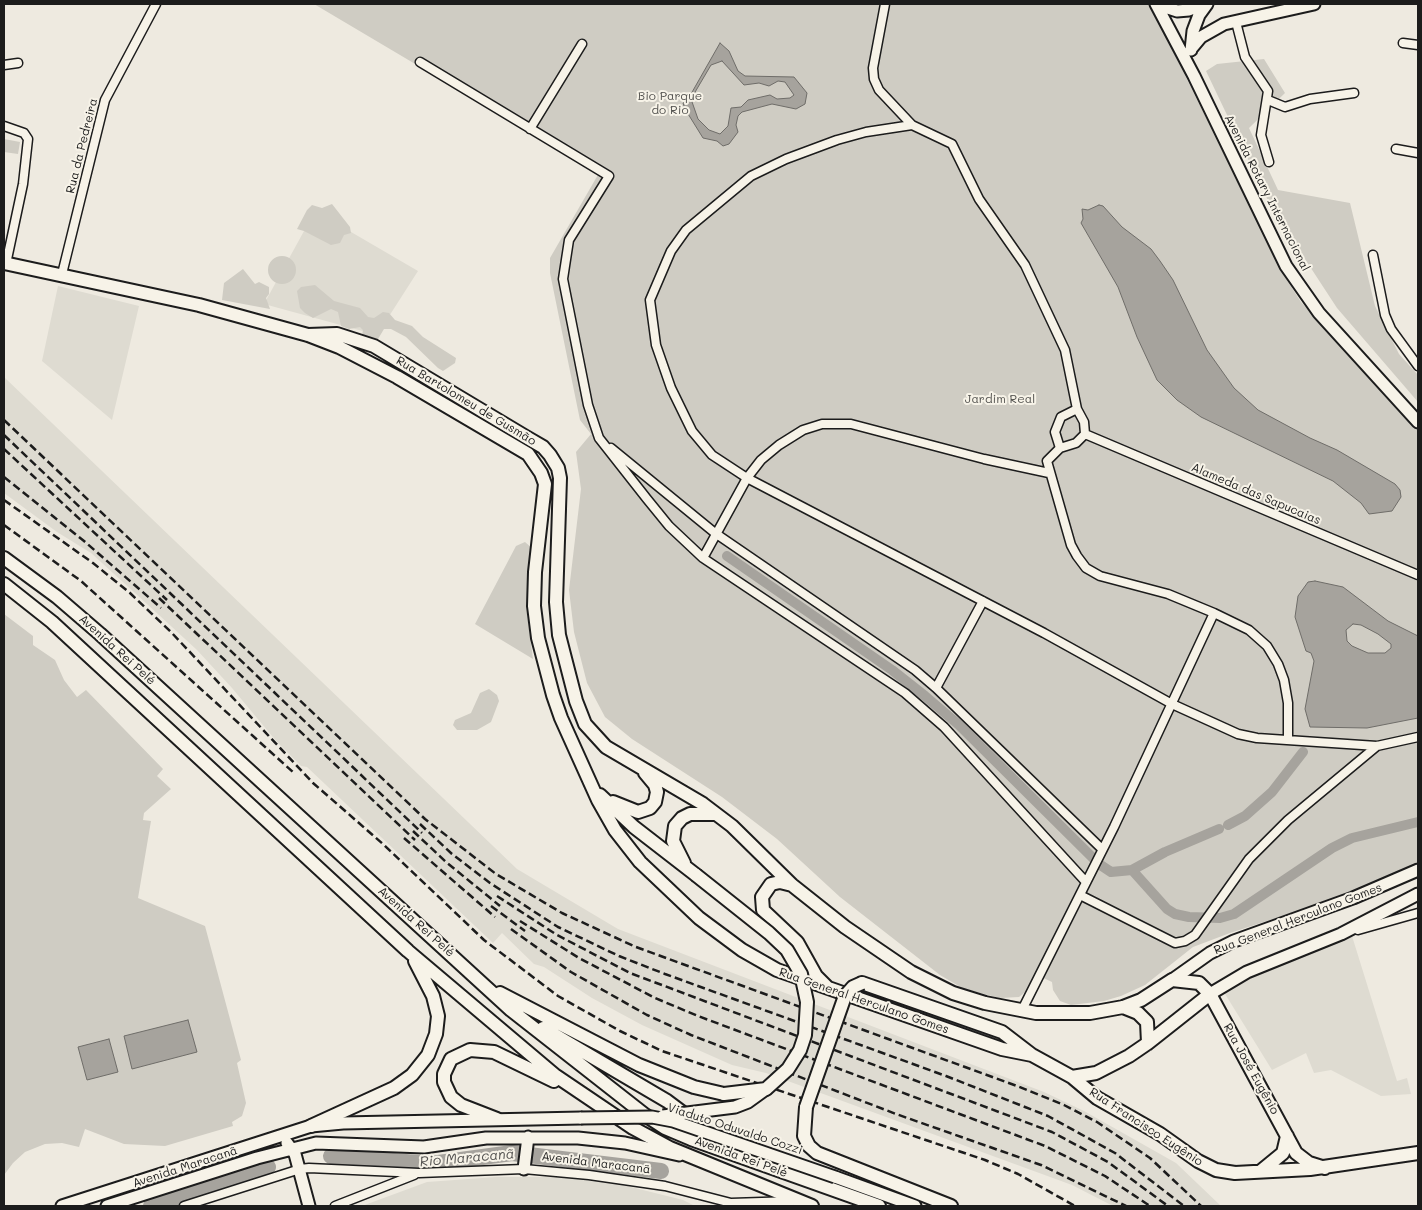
<!DOCTYPE html>
<html>
<head>
<meta charset="utf-8">
<style>
  body { margin:0 }
  #map { position:relative; width:1422px; height:1210px; overflow:hidden; background:#eeeae0; font-family:Mali,sans-serif }
  canvas { display:block }
  .frame { position:absolute; inset:0; border:5px solid #1c1c1c; pointer-events:none }
</style>
</head>
<body>
<div id="map">
<canvas width="1422" height="1210"></canvas>
<div class="frame"></div>
</div>
<script>
const ctx = document.querySelector('canvas').getContext('2d');
ctx.lineJoin = 'round';
function fill(path, color) { ctx.fillStyle = color; ctx.fill(path, 'evenodd'); }
const shape = rows => new Path2D(rows.map(r => 'M' + r).join(''));
function stroke(path, color, width, dash) { ctx.strokeStyle = color; ctx.lineWidth = width; ctx.lineCap = dash ? 'butt' : 'round'; ctx.setLineDash(dash || []); ctx.stroke(path); }
function write(font, color, halo, rows, align = 'center') {
  ctx.font = font + ' Mali,sans-serif'; ctx.lineWidth = 4; ctx.setLineDash([]); ctx.textBaseline = 'middle'; ctx.strokeStyle = halo; ctx.fillStyle = color; for (const [text, x, y, turn = 0] of rows) {
    ctx.save(); ctx.translate(x, y); ctx.rotate((+turn || 0) * Math.PI / 180); ctx.textAlign = isNaN(turn) ? turn : align; if (halo) ctx.strokeText(text, 0, 0); ctx.fillText(text, 0, 0); ctx.restore();
  }
}
fill(shape([
  [315,211,418,271,377,335,264,304],
  [58,286,139,306,112,420,42,361],
  [4,377,517,869,618,929,1044,1092,1084,1111,1176,1163,1221,1206,1113,1206,1072,1185,766,1073,732,1065,642,1025,592,998,544,967,534,964,502,933,493,943,307,767,301,766,277,742,232,688,197,650,135,593,91,553,57,532,4,493],
  [1352,936,1397,1081,1407,1078,1411,1094,1381,1096,1331,1070,1314,1073,1306,1053,1272,1070,1222,989],
  [496,1177,565,1177,607,1181,683,1200,695,1206,362,1206,427,1182]
]), '#dedbd1');
fill(shape([
  [314,4,1152,4,1173,51,1283,274,1301,302,1418,429,1418,864,1356,892,1230,933,1193,947,1145,985,1121,996,1104,1001,1071,1005,1060,1001,1053,990,1052,982,1037,975,1029,989,1019,997,1000,998,964,989,940,975,840,897,777,839,722,797,632,739,605,717,587,683,574,632,569,590,581,489,576,452,591,434,580,420,550,273,550,258,599,173],
  [1264,59,1285,93,1249,128,1278,190,1350,203,1375,306,1399,354,1418,375,1418,402,1337,308,1271,207,1206,71,1217,64],
  [4,139,20,142,18,154,4,152],
  [332,204,350,227,351,233,344,235,340,243,331,245,304,231,297,229,307,210,312,205,322,208],
  '268 270a14 14 0 1 1 28 0a14 14 0 1 1-28 0Z',
  [243,269,255,284,259,282,269,287,269,294,266,298,270,309,222,300,224,283],
  [315,285,334,301,360,308,368,317,374,318,383,312,389,313,395,320,412,326,423,337,456,358,455,363,443,371,438,368,406,337,391,329,384,329,378,339,362,335,363,330,360,327,349,329,341,326,338,312,331,309,313,318,305,313,300,308,297,291,301,287],
  [525,542,533,549,526,606,533,659,475,624,516,546],
  [4,614,33,636,33,645,55,660,64,680,77,697,86,690,163,769,157,776,171,789,144,813,143,820,151,821,138,898,205,926,241,1060,237,1063,246,1103,242,1116,232,1122,233,1126,165,1146,124,1144,85,1129,79,1147,62,1143,45,1144,25,1152,13,1163,4,1175],
  [489,689,497,695,499,701,491,722,477,730,457,730,453,725,455,720,471,713,480,693]
]), '#cfccc3');
const water = shape([
  [720,43,729,51,738,71,745,76,794,77,807,93,805,104,796,109,772,104,742,112,738,116,736,125,738,132,729,144,723,146,717,141,703,138,685,109,683,103,687,101,720,43],
  [722,61,744,85,759,83,769,86,778,81,785,82,794,95,790,98,777,99,770,95,748,100,741,107,731,108,728,126,720,134,709,130,698,119,691,99,711,65,722,61],
  [1099,205,1103,206,1122,227,1151,249,1160,261,1173,280,1207,350,1234,388,1258,410,1310,438,1337,450,1395,484,1400,490,1401,497,1392,511,1369,514,1361,503,1333,481,1201,417,1177,400,1157,380,1137,337,1118,287,1081,223,1083,219,1082,209,1088,210,1099,205],
  [1315,581,1343,587,1388,621,1418,636,1418,718,1367,728,1310,727,1305,709,1314,661,1311,653,1306,651,1295,617,1298,596,1308,582,1315,581],
  [1353,624,1361,625,1378,634,1391,644,1391,648,1385,653,1368,653,1352,646,1347,641,1346,630,1353,624],
  [188,1020,197,1052,132,1069,124,1036,188,1020],
  [109,1039,118,1072,87,1080,78,1047,109,1039]
]);
fill(water, '#a6a39d');
stroke(water, '#6f6d69', 1);
stroke(shape([
  [727,556,892,670,925,696,959,725,1099,864,1111,872,1132,870,1165,852,1219,829],
  [1228,825,1245,816,1272,792,1303,752],
  [1132,870,1167,909,1175,914,1189,917,1220,918,1234,914,1332,848,1352,838,1418,822]
]), '#a6a39d', 10);
stroke(shape([
  [331,1156,431,1164,512,1153,661,1171],
  [151,1206,268,1167]
]), '#a6a39d', 16);
const street = shape([
  [885,4,873,68,874,79,879,90,912,125],
  [1236,22,1245,57,1268,91,1261,135,1269,162],
  [1403,43,1418,45],
  [420,62,609,176,569,240,563,279,588,405,599,438,647,499,669,526,703,558,905,693,944,727,1086,882],
  [4,65,18,63],
  [1268,100,1285,107,1310,99,1354,93],
  [4,126,24,133,28,139,23,184,6,264],
  [530,129,582,44],
  [1396,149,1418,153],
  [1373,255,1385,315,1391,329,1418,366],
  [62,274,105,100,156,4],
  [1085,434,1418,575],
  [611,448,715,533,915,670,936,688,1102,849],
  [1060,448,1055,432,1061,417,1077,409],
  [703,558,747,478,761,460,779,445,803,430,822,424,851,424,984,459,1049,473],
  [936,688,983,601],
  [1288,739,1288,703,1284,680,1278,664,1267,646,1249,630,1214,613,1168,594,1100,576,1086,568,1077,556,1071,545,1047,461,1060,448,1076,443,1085,434,1084,422,1077,409,1065,350,1025,265,979,199,952,144,912,125,866,132,837,140,786,159,751,176,686,230,671,251,650,300,656,345,671,388,692,431,712,455,747,478,1044,633,1172,704,1238,734,1257,738,1377,746,1418,737],
  [1080,895,1175,943,1185,941,1195,935,1249,859,1288,820,1377,746],
  [1358,930,1418,913],
  [1022,1010,1114,827,1214,613],
  [184,1206,300,1169,309,1168,419,1173,524,1169,589,1175,665,1186,731,1203,793,1201],
  [335,1206,414,1175]
]);
const secondary = shape([
  [1156,4,1194,76,1286,266,1319,313,1418,422],
  [1156,4,1177,11,1189,10,1204,4],
  [1191,49,1201,37,1224,24,1314,4],
  [1191,50,1193,31,1199,15,1207,4],
  [1172,980,1210,953,1234,941,1353,898,1418,870],
  [1210,994,1247,972,1341,934,1418,894],
  [287,1143,295,1154,309,1206],
  [524,1169,528,1137],
  [835,1177,915,1206],
  [62,1206,311,1126,343,1123,581,1118],
  [107,1206,257,1158,316,1143,424,1147,486,1138,578,1138,625,1143,679,1155]
]);
const primary = shape([
  [4,263,199,305,308,335,339,347,397,377,528,454,541,473,545,484,535,572,534,606,538,638,553,695,561,718,598,800,615,830,640,862,699,918,742,950,777,970,1002,1049,1032,1055],
  [308,335,337,334,374,346,526,437,543,447,550,455,558,468,560,478,556,602,559,635,576,701,585,724,606,747,703,804,732,826,792,885,845,927,911,972,953,993,985,1003,1036,1013,1090,1013,1123,1007,1141,1000,1172,980,1199,983,1210,994,1296,1153,1309,1163,1325,1168],
  [4,558,57,597,100,634,511,1010,645,1115,665,1128,691,1139,879,1206],
  [4,584,52,622,408,951,556,1076,633,1128,670,1148,812,1206],
  [600,795,634,827,696,875],
  [613,802,638,812,650,808,655,802,657,792,655,785,645,773],
  [684,863,673,841,675,826,682,818,690,814,714,814],
  [792,885,780,882,771,884,762,897,763,910,797,942,816,976,827,987],
  [862,983,1002,1032,1032,1055,1072,1077,1097,1098,1160,1134,1198,1161,1216,1170,1235,1173,1310,1169,1418,1153],
  [500,993,639,1065,694,1087,724,1094],
  [1123,1007,1138,1013,1147,1022,1148,1043],
  [543,1028,667,1101,683,1113,701,1132],
  [1072,1077,1096,1073,1129,1056,1148,1043,1210,994],
  [806,1107,804,1136,809,1146,817,1153,951,1206],
  [497,1119,461,1105,451,1097,444,1082,444,1074,451,1059,470,1050,494,1052,554,1081],
  [311,1126,394,1088,412,1075,428,1055,436,1034,438,1016,433,996,415,961],
  [1261,1171,1283,1153,1287,1136]
]);
stroke(street, '#1c1c1c', 11);
stroke(secondary, '#1c1c1c', 15);
stroke(primary, '#1c1c1c', 16);
stroke(street, '#f7f3e8', 8);
stroke(secondary, '#f7f3e8', 11);
stroke(primary, '#f7f3e8', 12);
stroke(shape([
  [4,420,425,819,496,874,562,913,636,947,1017,1086,1064,1105,1097,1122,1150,1158,1201,1206],
  [4,435,422,833],
  [4,449,167,600],
  [4,477,84,541,161,608],
  [4,500,93,563,130,593,171,632,313,783,383,844,484,940,558,996,620,1031,662,1051,985,1160,1018,1174,1075,1206],
  [4,525,81,581,294,773],
  [159,598,415,840],
  [420,824,452,854,490,883,558,927,619,956,665,974,946,1076,1048,1116,1115,1153,1184,1206],
  [413,831,446,862,500,906],
  [404,838,495,917],
  [497,896,557,935,630,973,1052,1132,1108,1162,1168,1206],
  [491,906,525,931],
  [520,921,579,958,655,998,698,1016,1045,1146,1105,1176,1150,1206],
  [511,929,571,972,647,1015,691,1035,896,1114,1041,1165,1126,1206]
]), '#1c1c1c', 2.5, [8, 4]);
const secondaryBridge = shape([
  [663,1116,735,1107,748,1102,766,1089],
  [581,1118,652,1117,673,1121,835,1177]
]);
const primaryBridge = shape([
  [696,875,769,933,787,950,801,974,807,1002,805,1035,800,1050,788,1069,766,1089,724,1094],
  [806,1107,845,996,853,987,862,983]
]);
stroke(secondaryBridge, '#1c1c1c', 15, []);
stroke(primaryBridge, '#1c1c1c', 16, []);
stroke(secondaryBridge, '#f7f3e8', 11);
stroke(primaryBridge, '#f7f3e8', 12);
write('12px', '#52514e', '#f7f3e8', [
  ["Bio Parque",670,96],
  ["do Rio",670,110],
  ["Jardim Real",1000,399]
]);
write('12px', '#1c1c1c', '#f7f3e8', [
  ["Rua da Pedreira",82,146,-76],
  ["Avenida Rotary Internacional",1267,193,63],
  ["Rua Bartolomeu de Gusmão",466,401,31],
  ["Alameda das Sapucaias",1256,494,23],
  ["Avenida Rei Pelé",117,650,42],
  ["Rua General Herculano Gomes",1298,919,-21],
  ["Avenida Rei Pelé",416,922,42],
  ["Rua General Herculano Gomes",864,1001,19],
  ["Rua José Eugênio",1251,1069,61],
  ["Rua Francisco Eugênio",1146,1127,33],
  ["Viaduto Oduvaldo Cozzi",735,1129,18],
  ["Avenida Rei Pelé",741,1157,20],
  ["Avenida Maracanã",596,1163,7],
  ["Avenida Maracanã",185,1167,-18]
]);
write('italic 14px', '#535250', '#f7f3e8', [
  ["Rio Maracanã",467,1158,-5]
]);
</script>
</body>
</html>
